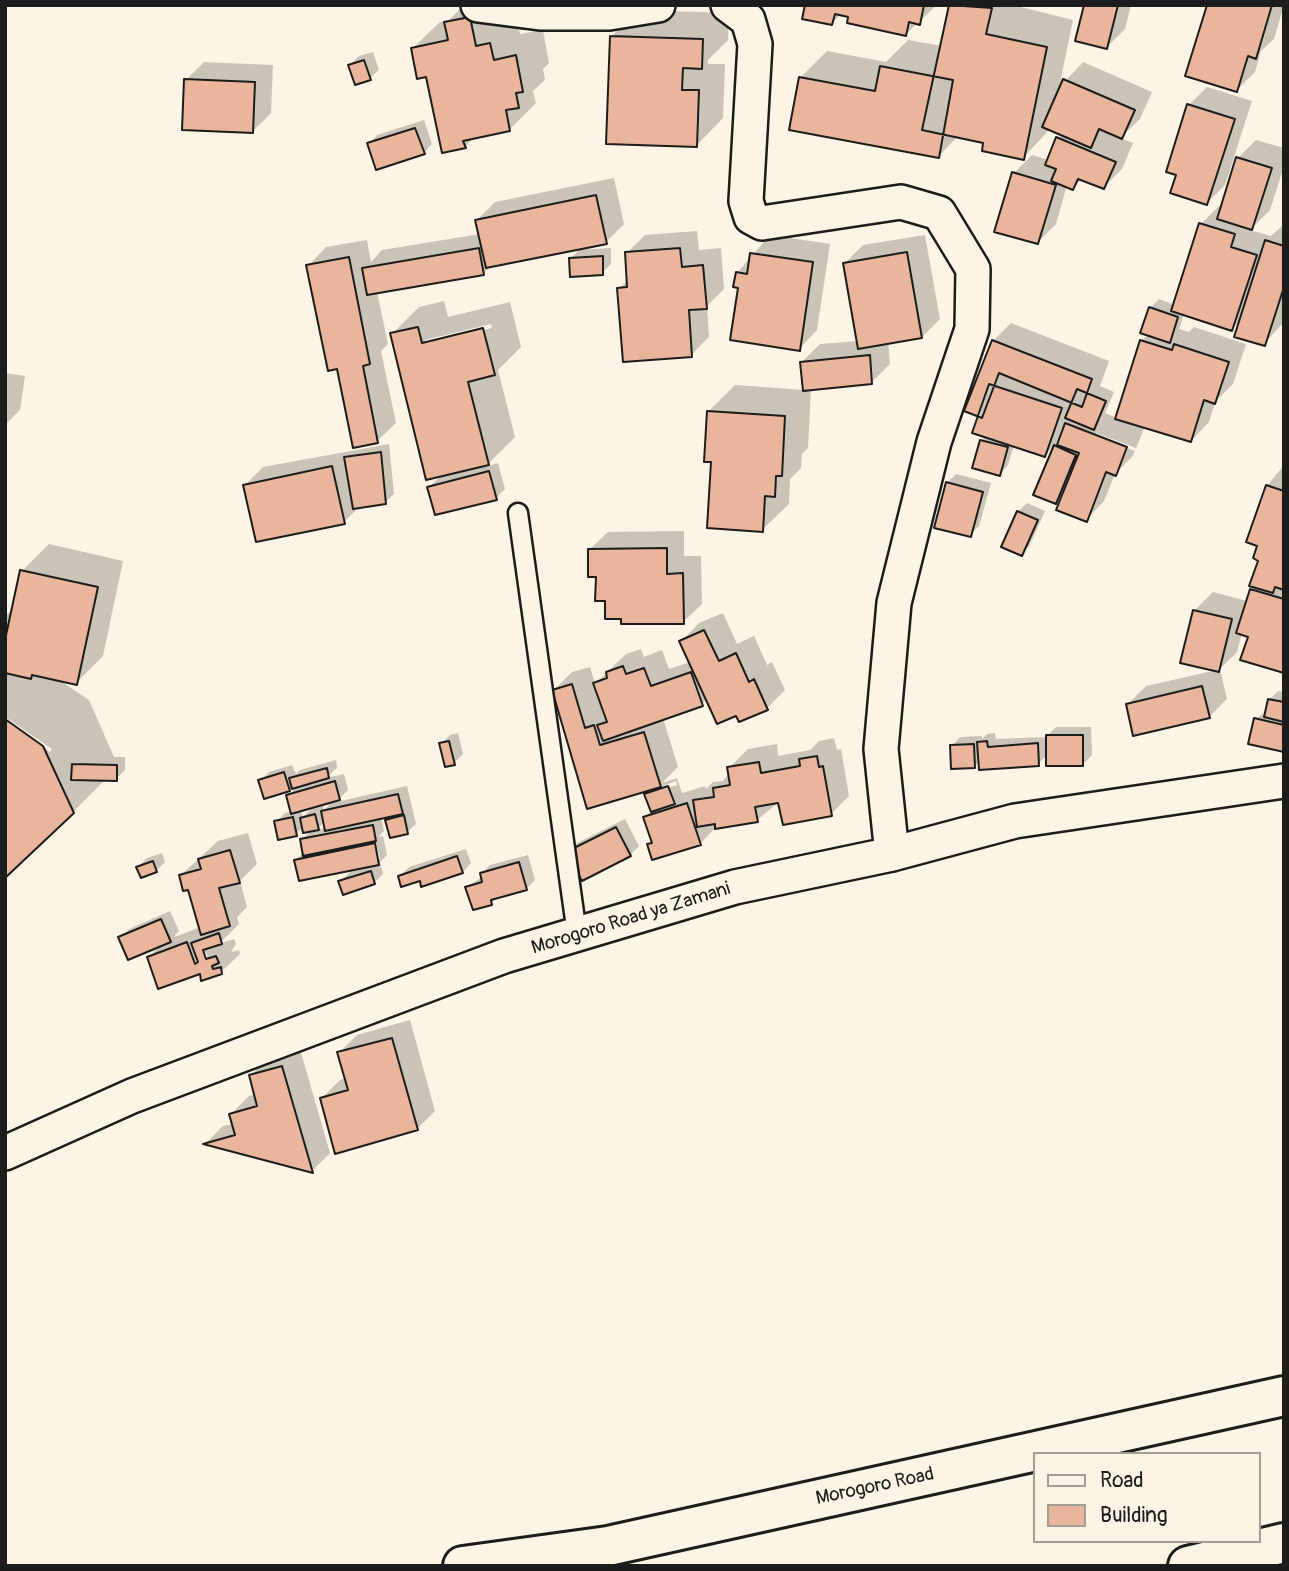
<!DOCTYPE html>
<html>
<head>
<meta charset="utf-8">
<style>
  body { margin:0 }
  #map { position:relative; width:1289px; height:1571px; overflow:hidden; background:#fcf5e5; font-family:Pangolin,sans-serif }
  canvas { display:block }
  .frame { position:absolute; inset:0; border:7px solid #1c1c1c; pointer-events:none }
  .legend { position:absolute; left:1033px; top:1452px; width:228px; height:91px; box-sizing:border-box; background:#fcf5e5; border:2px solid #a29e95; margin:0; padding:9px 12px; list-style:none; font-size:21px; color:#1c1c1c }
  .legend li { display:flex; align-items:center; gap:14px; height:35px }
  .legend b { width:35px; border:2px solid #a29e95 }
</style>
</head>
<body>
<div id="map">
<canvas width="1289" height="1571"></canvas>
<div class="frame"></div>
<ul class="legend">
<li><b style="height:9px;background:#fcf5e5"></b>Road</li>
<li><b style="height:19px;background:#e9b69b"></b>Building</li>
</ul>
</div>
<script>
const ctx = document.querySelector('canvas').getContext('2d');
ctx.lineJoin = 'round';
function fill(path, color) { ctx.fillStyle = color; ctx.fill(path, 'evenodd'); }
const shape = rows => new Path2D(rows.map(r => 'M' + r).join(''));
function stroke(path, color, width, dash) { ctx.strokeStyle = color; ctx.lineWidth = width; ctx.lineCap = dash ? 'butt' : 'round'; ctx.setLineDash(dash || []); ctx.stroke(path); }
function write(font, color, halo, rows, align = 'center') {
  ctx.font = font + ' Pangolin,sans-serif'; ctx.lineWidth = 5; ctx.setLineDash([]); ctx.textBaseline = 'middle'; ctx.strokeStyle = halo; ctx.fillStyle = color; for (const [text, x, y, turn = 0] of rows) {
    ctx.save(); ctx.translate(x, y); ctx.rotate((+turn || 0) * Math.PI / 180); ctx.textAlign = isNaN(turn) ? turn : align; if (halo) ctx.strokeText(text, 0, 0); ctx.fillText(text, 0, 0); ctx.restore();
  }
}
fill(shape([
  [464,5,516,18,520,34,543,30,549,63,543,69,545,80,533,91,536,103,509,130,475,136,465,147,413,48,440,22,449,20],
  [806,5,937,5,906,34,841,14,832,23],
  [950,5,1013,5,1073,20,1059,88,1083,62,1152,92,1140,119,1120,138,1133,143,1122,169,1104,187,1082,178,1073,188,1067,185,1056,224,1038,242,1014,173,1032,155,1049,160,1062,134,1050,129,1023,158,985,142,958,136,939,156,800,78,827,51,886,62,908,40,942,46],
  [1085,5,1131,5,1125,29,1107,47],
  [1209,5,1284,5,1274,39,1261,51,1255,72,1237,90],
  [638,10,729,13,728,40,708,60,708,64,725,64,723,118,697,145,611,37],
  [373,52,379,70,370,78,350,65,359,56],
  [204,62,273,65,271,113,252,132,186,80],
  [1207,87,1252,101,1225,185,1207,203,1178,174,1189,105],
  [424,120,432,144,424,153,369,144,377,135],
  [1256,140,1284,148,1284,166,1270,210,1250,230,1271,236,1284,224,1284,322,1264,344,1241,319,1232,329,1184,314,1179,329,1189,332,1194,327,1246,344,1233,384,1215,402,1209,422,1191,441,1145,426,1133,456,1115,474,1104,501,1086,520,1065,492,1056,502,1035,494,1056,444,1045,455,1014,445,1008,465,1000,474,981,441,987,436,980,416,993,341,1011,323,1109,361,1100,386,1114,392,1105,413,1117,418,1141,341,1149,334,1150,308,1159,299,1175,305,1201,224,1219,206,1223,207,1238,158],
  [1096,433,1136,448,1135,451,1096,436],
  [614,178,624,224,606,242,491,266,483,274,377,292,388,344,381,351,396,423,377,441,338,367,308,266,326,247,367,240,371,262,382,250,480,234,477,220,495,202],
  [697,231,699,250,721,248,724,289,707,306,709,337,691,355,619,289,629,279,627,253,645,235],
  [770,235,830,244,817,330,799,349,740,286,737,273],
  [925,235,940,319,922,337,888,342,890,364,871,383,811,388,808,448,802,454,801,468,790,479,789,504,762,530,713,460,708,412,735,385,804,390,802,362,820,344,858,341,845,263,863,245],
  [611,248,611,264,602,273,570,259,579,250],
  [444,301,448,317,510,302,521,347,498,370,515,437,485,467,498,463,505,489,496,498,429,487,442,475,392,334,419,307],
  [491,324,492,328,425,344,425,340],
  [5,373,25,376,20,410,5,425],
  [389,444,394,494,385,502,359,507,344,522,245,485,263,467],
  [1284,465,1284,672,1250,636,1242,633,1237,652,1220,669,1227,699,1209,717,1128,704,1146,686,1217,670,1195,610,1213,592,1247,601,1255,586,1260,560,1267,486],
  [956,474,991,483,979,526,970,535,947,483],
  [1027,503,1045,511,1030,545,1022,554,1018,512],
  [684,531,684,556,701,556,702,604,683,622,623,617,607,599,589,550,608,532],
  [49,544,123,561,103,656,76,683,59,680,89,700,114,757,125,757,125,770,116,779,106,779,73,812,5,721,50,752,52,749,5,717,5,677,12,671,5,670,5,615,13,611,22,571],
  [723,613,737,644,754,636,767,665,772,662,785,690,767,708,737,713,707,699,702,704,663,718,678,767,662,783,677,778,682,793,705,786,706,789,713,782,723,781,730,773,729,768,748,749,777,744,778,756,810,750,819,741,834,738,837,750,841,749,849,796,831,814,780,801,757,820,716,827,700,844,649,845,653,841,645,817,652,811,646,795,653,788,589,807,554,690,572,672,590,667,595,684,626,654,641,649,644,657,662,650,669,669,690,662,681,642,699,623],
  [676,781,677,785,654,792,654,789],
  [1278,691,1284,692,1284,750,1256,719,1267,711,1269,700],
  [1056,727,1091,727,1092,755,1083,764,1047,755,1038,764,980,761,974,767,952,746,960,737,982,736,982,739,987,734,995,733,996,739,1046,737],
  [458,733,463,754,454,763,441,744,450,735],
  [336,760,337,768,326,778,344,774,348,790,336,802,407,786,416,824,407,832,391,836,386,816,381,817,384,831,378,837,383,836,387,855,380,862,383,874,374,883,340,882,353,869,296,860,304,852,302,839,312,830,304,826,296,834,276,822,285,813,292,811,288,796,299,785,289,789,260,781,269,772,292,765,296,774,300,770],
  [334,800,324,810,323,804],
  [314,806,303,817,301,810],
  [325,822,326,828,317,829],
  [371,835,374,835,380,859,376,859],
  [625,819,639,846,630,855,583,879,569,852,577,843],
  [248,833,257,864,240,881,247,907,237,917,239,924,220,943,234,939,236,944,231,952,239,950,240,954,221,972,201,972,149,957,163,943,120,938,129,929,170,911,179,931,174,937,201,927,189,887,181,875,218,841],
  [206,952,211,967,203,955],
  [466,849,471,863,463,872,421,879,400,876,409,867],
  [162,853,165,862,156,871,138,867,147,858],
  [528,855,535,880,526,889,499,896,491,903,467,887,482,877,482,873,490,865],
  [410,1020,435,1111,417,1129,322,1098,340,1080,347,1078,339,1053,357,1035],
  [300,1049,330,1153,312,1171,206,1143,223,1126,233,1124,231,1114,249,1096,256,1094,250,1076,269,1057]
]), '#0003');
const building = shape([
  [805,5,924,5,920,25,909,22,906,36,847,23,848,17,835,14,832,25,802,19,805,5],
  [949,5,992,8,986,34,1047,47,1024,160,982,151,983,143,922,130,949,5],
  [1084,5,1118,5,1107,49,1075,41,1084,5],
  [1207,5,1272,5,1256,59,1248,56,1237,92,1185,76,1207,5],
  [470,17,476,46,490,43,494,60,516,55,523,92,516,93,519,108,506,110,510,131,463,141,466,148,442,153,426,77,417,79,411,48,448,40,444,22,470,17],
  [610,36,703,39,702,69,683,68,682,90,699,90,697,147,606,144,610,36],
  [364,60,371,80,355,85,348,65,364,60],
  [880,66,953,80,939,158,789,130,799,77,875,91,880,66],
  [184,79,255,82,253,133,182,130,184,79],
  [1063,79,1135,110,1122,139,1099,129,1091,148,1042,127,1063,79],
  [1187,104,1235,119,1207,205,1170,193,1176,175,1166,172,1187,104],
  [415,128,425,154,376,170,367,143,415,128],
  [1056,137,1116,162,1104,189,1078,179,1073,190,1051,181,1056,169,1045,165,1056,137],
  [1236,157,1272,168,1252,230,1217,219,1236,157],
  [1012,172,1056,185,1038,244,994,232,1012,172],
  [596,195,607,244,486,268,475,220,596,195],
  [1199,223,1235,234,1231,247,1257,255,1232,331,1171,311,1199,223],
  [1265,240,1284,246,1284,287,1265,346,1234,337,1265,240],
  [479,248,484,275,367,295,362,268,479,248],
  [680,248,682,267,703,265,707,309,689,310,692,357,623,362,617,288,627,287,625,252,680,248],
  [907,252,922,338,858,349,843,263,907,252],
  [750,253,813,262,800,351,730,340,738,288,733,287,736,272,747,274,750,253],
  [603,256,603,275,570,277,569,258,603,256],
  [349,257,370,364,363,366,378,443,353,448,337,369,328,371,306,265,349,257],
  [1149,307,1178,317,1170,343,1140,333,1149,307],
  [418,327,422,343,483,328,495,375,468,382,489,465,426,480,390,333,418,327],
  [992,340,1092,379,1082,407,999,373,982,418,964,411,992,340],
  [1140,340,1172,350,1174,344,1229,362,1215,404,1204,400,1191,442,1115,419,1140,340],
  [870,355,872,384,803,391,800,362,870,355],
  [989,384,1062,408,1045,457,972,433,989,384],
  [1077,389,1106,401,1094,430,1065,418,1077,389],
  [707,411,785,416,782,476,776,476,775,497,765,496,763,532,707,528,711,462,704,462,707,411],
  [1065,423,1127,447,1116,476,1106,472,1087,522,1056,510,1079,453,1057,445,1065,423],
  [980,440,1008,447,1000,476,972,468,980,440],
  [1054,445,1076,455,1056,504,1033,495,1054,445],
  [381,452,386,504,353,509,344,457,381,452],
  [332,466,345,524,256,542,243,485,332,466],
  [489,471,497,500,435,515,427,487,489,471],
  [946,482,983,492,971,537,934,528,946,482],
  [1266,485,1284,491,1284,590,1275,587,1273,593,1249,586,1258,561,1253,558,1257,546,1246,542,1266,485],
  [1017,511,1038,520,1022,556,1001,547,1017,511],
  [667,548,667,574,683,573,684,624,621,624,621,619,605,619,605,601,595,601,596,577,588,577,588,549,667,548],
  [20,570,98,587,77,685,32,675,31,679,5,673,5,640,20,570],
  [1250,589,1284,599,1284,673,1240,660,1248,637,1236,633,1250,589],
  [1193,610,1232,619,1219,672,1180,663,1193,610],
  [704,630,719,661,736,653,749,682,754,679,768,710,739,722,736,716,717,724,679,641,704,630],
  [623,666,626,674,644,668,651,686,691,672,703,706,603,741,597,725,607,722,593,683,607,678,606,672,623,666],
  [572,684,585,728,594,725,600,745,644,732,661,787,587,809,552,690,572,684],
  [1202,686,1210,718,1133,736,1126,704,1202,686],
  [1268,699,1284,702,1284,722,1264,717,1268,699],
  [1254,718,1284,725,1284,752,1248,744,1254,718],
  [5,719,43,746,74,813,5,878,5,719],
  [1046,735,1083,735,1083,766,1046,766,1046,735],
  [449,741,455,765,445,767,439,743,449,741],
  [987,741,988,747,1038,743,1039,766,979,770,977,742,987,741],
  [974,744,975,768,951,769,950,745,974,744],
  [817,756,819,767,823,766,832,816,783,825,778,803,755,807,758,822,715,829,715,824,697,827,693,800,714,797,713,788,730,785,727,767,759,762,761,773,800,766,799,759,817,756],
  [72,764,117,765,117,781,71,780,72,764],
  [327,768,329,778,292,789,289,778,327,768],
  [284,772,290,791,264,799,258,780,284,772],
  [335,781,340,800,291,814,286,795,335,781],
  [668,786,675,804,651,812,644,794,668,786],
  [398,794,403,814,325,831,321,811,398,794],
  [687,803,701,845,652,860,647,844,652,843,643,817,687,803],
  [315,814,319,830,303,833,300,818,315,814],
  [404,815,408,834,390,838,385,820,404,815],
  [293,817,297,836,278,840,274,821,293,817],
  [373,825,376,841,303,856,300,839,373,825],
  [616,827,631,856,582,881,566,852,616,827],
  [375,843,379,865,299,881,294,860,375,843],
  [230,850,240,883,219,888,230,926,201,935,188,890,183,891,179,875,201,869,198,859,230,850],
  [457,856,463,873,421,887,420,881,401,887,398,876,457,856],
  [153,861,157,872,141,878,136,867,153,861],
  [519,862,527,890,491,900,492,905,473,910,465,887,482,882,480,873,519,862],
  [371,871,375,884,343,895,338,881,371,871],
  [161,919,171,942,128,960,118,937,161,919],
  [219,933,222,944,203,950,206,959,216,956,219,963,212,966,213,969,221,967,222,974,201,981,200,974,158,989,147,957,187,942,195,964,198,962,191,943,219,933],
  [392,1038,418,1130,335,1154,320,1098,348,1090,337,1052,392,1038],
  [282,1066,313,1173,203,1144,235,1135,229,1114,257,1106,249,1075,282,1066]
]);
fill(building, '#e9b69b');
stroke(building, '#1c1c1c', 2);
const service = shape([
  [518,513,577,934]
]);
const minor = shape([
  [478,5,540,13,609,13,658,5],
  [728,5,748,20,755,44,746,201,751,217,762,223,901,202,939,213,973,269,972,329,934,442,894,603,881,749,892,854],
  [5,1153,132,1096,504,956,735,887,892,854,1015,821,1284,781]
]);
const trunk = shape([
  [463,1566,608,1546,1284,1396],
  [1188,1566,1284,1543]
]);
stroke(service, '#1c1c1c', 23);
stroke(minor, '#1c1c1c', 38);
stroke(trunk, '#1c1c1c', 44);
stroke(service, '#fcf5e5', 18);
stroke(minor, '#fcf5e5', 33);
stroke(trunk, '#fcf5e5', 38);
write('19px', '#1c1c1c', '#fcf5e5', [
  ["Morogoro Road ya Zamani",631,919,-17],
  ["Morogoro Road",875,1487,-12]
]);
</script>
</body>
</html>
